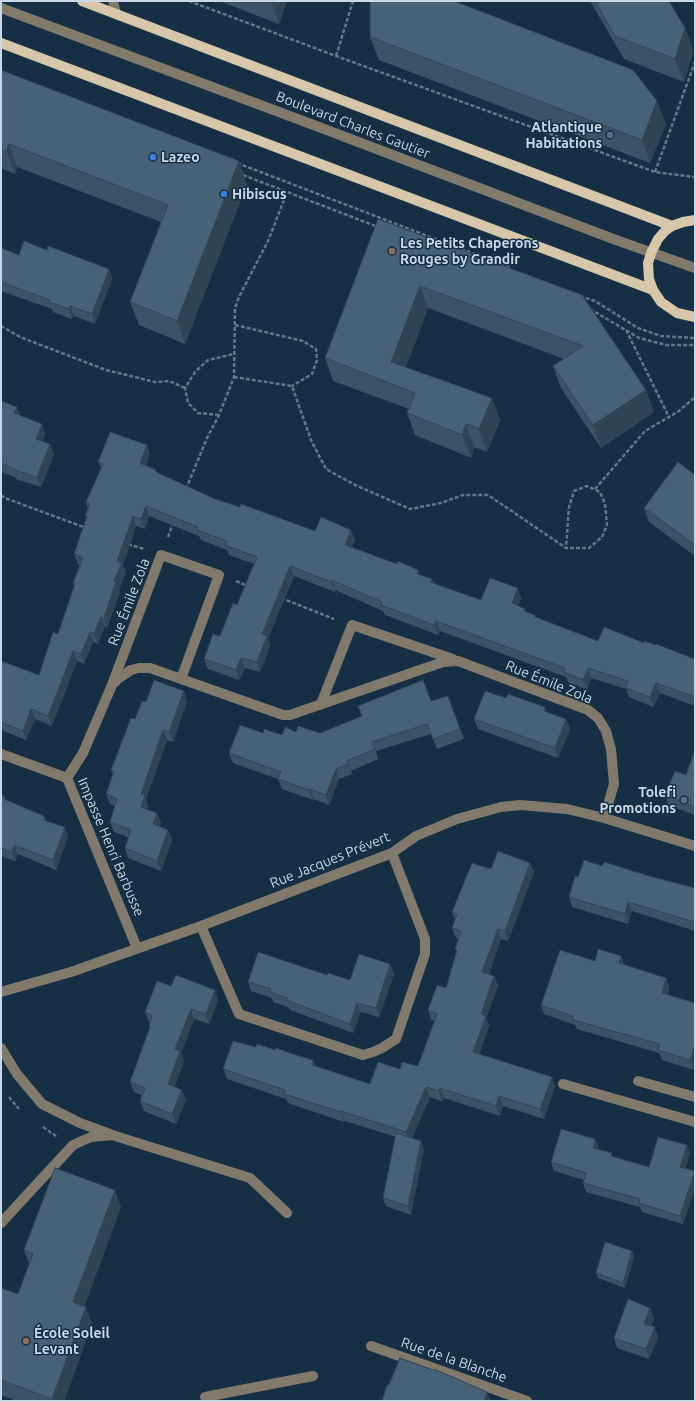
<!DOCTYPE html>
<html>
<head>
<meta charset="utf-8">
<style>
  body { margin:0 }
  #map { position:relative; width:696px; height:1402px; overflow:hidden; background:#162f44; font-family:Ubuntu,sans-serif }
  canvas { display:block }
  .frame { position:absolute; inset:0; border:2px solid #cad8e6; pointer-events:none }
</style>
</head>
<body>
<div id="map">
<canvas width="696" height="1402"></canvas>
<div class="frame"></div>
</div>
<script>
const ctx = document.querySelector('canvas').getContext('2d');
ctx.lineJoin = 'round';
const shape = rows => new Path2D(rows.map(r => 'M' + r).join(''));
function stroke(path, color, width, dash) { ctx.strokeStyle = color; ctx.lineWidth = width; ctx.lineCap = dash ? 'butt' : 'round'; ctx.setLineDash(dash || []); ctx.stroke(path); }
function fill(path, color) { ctx.fillStyle = color; ctx.fill(path, 'evenodd'); }
function write(font, color, halo, rows, align = 'center') {
  ctx.font = font + ' Ubuntu,sans-serif'; ctx.lineWidth = 3; ctx.setLineDash([]); ctx.textBaseline = 'middle'; ctx.strokeStyle = halo; ctx.fillStyle = color; for (const [text, x, y, turn = 0] of rows) {
    ctx.save(); ctx.translate(x, y); ctx.rotate((+turn || 0) * Math.PI / 180); ctx.textAlign = isNaN(turn) ? turn : align; if (halo) ctx.strokeText(text, 0, 0); ctx.fillText(text, 0, 0); ctx.restore();
  }
}
stroke(shape([
  [189,1,336,56,655,172,695,177],
  [336,56,353,1],
  [237,163,511,268],
  [655,172,695,62],
  [243,175,378,227],
  [580,296,595,301,638,328,661,336,695,338],
  [590,309,639,338,666,345,695,345],
  [235,325,303,341,316,349,317,360,312,374,292,386],
  [1,326,20,337,106,370,155,382,169,381,185,388],
  [626,330,669,417],
  [234,377,292,386,311,440,326,469,355,485,410,509,441,503,463,495,488,495,566,548,589,548,602,537,607,525,605,504,600,492,587,486,574,491,569,507,566,548],
  [219,415,198,413,188,403,185,388,195,372,208,360,234,354],
  [186,489,207,438,219,415,234,377,235,308,239,297,268,241,284,200],
  [595,489,645,431,679,411,695,397],
  [1,495,5,498,86,528],
  [168,537,173,523],
  [128,544,144,549],
  [236,581,248,586],
  [281,598,334,619],
  [9,1097,19,1109],
  [43,1127,56,1136]
]), '#637789', 2.5, [4, 2]);
stroke(shape([
  [113,1,116,14],
  [1,8,311,124,616,240,695,268],
  [113,682,161,555,219,575,181,679],
  [321,704,352,625,453,659],
  [1,754,67,778,137,948],
  [67,778,83,753,112,685,119,678,131,670,139,668,150,668,283,715,290,715,443,662,458,661,588,710,598,718,606,731,611,749,614,784,604,818],
  [201,926,239,1014,363,1055,373,1052,382,1048,396,1039,425,954,425,939,392,853],
  [1,992,71,972,201,926,392,853,416,836,457,819,501,807,520,805,567,809,604,818,695,846],
  [1,1048,17,1074,42,1104,80,1123,110,1134],
  [638,1081,695,1097],
  [563,1084,695,1122],
  [1,1223,73,1145,91,1137,112,1135,250,1178,287,1213],
  [371,1346,527,1401],
  [205,1397,313,1376]
]), '#817a6c', 10);
stroke(shape([
  [82,1,672,226],
  [1,43,653,290],
  [695,220,683,222,672,226,665,231,658,239,651,253,648,263,649,279,653,290,661,302,677,313,695,317]
]), '#d6c7ab', 10);
fill(shape([
  [219,1,287,1,279,24],
  [590,1,669,1,685,28,693,51,684,82,624,59],
  [370,37,666,124,650,163,379,60],
  [1,70,247,184,185,344,139,325,130,302,161,222,17,167,15,174,1,168],
  [378,219,582,295,646,390,654,412,601,448,561,388,553,366,564,359,428,308,406,367,500,420,487,452,474,447,471,458,415,435,407,413,409,409,333,381,325,358],
  [1,248,19,255,47,250,109,269,112,279,95,324,74,316,72,319,53,312,52,309,1,291],
  [1,401,45,434,42,441,54,454,41,487,16,479,15,477,1,472],
  [150,455,146,465,158,473,215,499,315,531,351,530,355,540,352,547,397,564,418,570,420,575,432,579,433,584,481,600,521,598,518,606,525,609,526,612,536,617,598,641,644,643,656,645,695,659,695,706,660,693,653,707,629,697,626,689,591,678,587,690,568,682,566,677,440,631,438,635,385,615,383,611,335,590,335,592,294,576,268,638,270,646,260,672,245,668,239,680,208,669,204,659,220,636,237,605,254,564,229,555,227,550,201,540,199,536,149,516,145,529,136,526,123,565,126,573,119,589,120,592,107,628,105,626,98,644,93,642,84,664,77,661,52,726,35,719,26,740,1,730,1,661,39,675,58,634,74,586,73,583,80,565,78,564,74,554,86,519,85,516,88,508,86,502,101,468,98,462],
  [695,475,695,556,649,522,644,508],
  [448,696,464,739,437,749,431,734,376,751,378,759,351,771,352,774,339,779,329,805,314,799,313,800,282,789,278,779,233,763,229,753,263,733,282,735,296,732,320,733,362,717,358,706,431,701],
  [506,698,545,707,547,712,566,719,570,729,558,758,478,729,474,719],
  [187,701,173,742,167,740,146,799,148,805,147,809,157,813,161,823,160,826,168,830,172,840,161,871,128,858,125,848,128,837,114,832,110,822,115,806,110,804,106,794,113,775,111,770,135,719,146,702],
  [695,750,695,815,668,805,665,795,686,775],
  [1,795,6,800,44,816,46,821,68,837,56,870,18,854,15,861,1,856],
  [530,863,534,872,508,941,501,939,489,974,494,976,498,986,486,1018,489,1026,479,1054,552,1077,555,1086,544,1119,503,1106,500,1116,444,1098,442,1101,430,1097,412,1138,421,1141,424,1149,411,1215,386,1206,383,1198,396,1137,345,1121,344,1122,288,1103,286,1099,227,1079,223,1069,256,1047,370,1084,400,1069,418,1066,435,1021,431,1020,428,1010,446,988,457,953,455,949,458,939,456,938,452,928,455,920,452,912,491,869],
  [602,866,649,876,695,888,695,931,632,911,628,924,572,907,569,897,578,877],
  [621,956,624,964,666,978,669,987,668,995,695,1003,695,1066,694,1070,662,1060,659,1053,577,1029,575,1025,544,1014,541,1005,595,961],
  [390,964,394,974,379,1017,361,1012,353,1033,290,1010,288,1007,273,1002,272,998,251,991,248,982,327,975,350,980],
  [171,986,218,1000,209,1024,194,1019,181,1053,184,1061,174,1086,186,1100,176,1124,144,1111,140,1101,142,1095,134,1092,130,1082,150,1029,149,1026,150,1023,149,1022,145,1012],
  [595,1139,599,1148,598,1150,613,1157,649,1167,687,1145,690,1154,685,1168,683,1224,642,1212,640,1207,586,1192,583,1183,584,1180,554,1171,551,1162],
  [121,1207,84,1306,92,1324,64,1401,17,1401,1,1395,1,1288,18,1294,29,1264,24,1250],
  [632,1251,634,1256,625,1288,598,1278,596,1273],
  [650,1308,654,1318,651,1326,658,1337,649,1359,617,1348,614,1338]
]), '#3c5367');
fill(shape([
  [271,1,287,1,279,24],
  [685,28,693,51,684,82,675,59],
  [657,101,666,124,650,163,642,140],
  [9,144,17,167,15,174,6,151],
  [239,161,247,184,185,344,177,321],
  [109,269,112,279,95,324,92,314],
  [420,286,428,308,399,384,391,362],
  [70,306,74,316,72,319,69,309],
  [646,390,654,412,601,448,593,425],
  [492,398,500,420,487,452,479,429],
  [17,407,21,417,14,413],
  [42,424,45,434,40,449,36,439],
  [466,424,474,447,471,458,462,435],
  [50,444,54,454,41,487,37,477],
  [147,445,150,455,143,473,140,463],
  [146,506,149,516,145,529,141,519],
  [133,516,136,526,123,565,126,573,119,589,120,592,107,628,104,618,114,581,117,561],
  [351,530,355,540,349,554,345,545],
  [290,566,294,576,268,638,270,646,260,672,257,662,262,634],
  [418,570,422,580,417,574],
  [332,580,335,590,335,592,331,582],
  [518,588,521,598,516,613,512,603],
  [101,617,105,626,98,644,94,634],
  [436,621,440,631,438,635,434,625],
  [90,632,93,642,84,664,81,654],
  [73,651,77,661,52,726,48,716],
  [241,658,245,668,239,680,236,670],
  [588,668,591,678,587,690,583,680],
  [656,683,660,693,653,707,650,697],
  [184,691,187,701,173,742,169,732],
  [545,707,549,717,544,711],
  [31,709,35,719,26,740,23,731],
  [566,719,570,729,558,758,555,748],
  [163,730,167,740,146,799,148,805,144,817,141,807,141,794],
  [336,769,339,779,329,805,326,795],
  [310,789,314,799,313,800,309,790],
  [157,813,161,823,157,834,153,824],
  [65,827,68,837,56,870,53,860],
  [168,830,172,840,161,871,157,861],
  [14,845,18,854,15,861,12,852],
  [530,863,534,872,508,941,505,931],
  [628,902,632,911,628,924,625,914],
  [498,929,501,939,486,982,482,972],
  [621,956,625,966,619,963],
  [390,964,394,974,379,1017,376,1008],
  [494,976,498,986,486,1018,489,1026,476,1062,473,1052,481,1014],
  [666,978,669,987,665,1003,662,993],
  [215,990,218,1000,209,1024,206,1014],
  [357,1003,361,1012,353,1033,350,1024],
  [191,1009,194,1019,181,1053,184,1061,172,1094,168,1084,175,1049],
  [695,1045,695,1066,694,1070,690,1060],
  [313,1060,317,1070,312,1065],
  [552,1077,555,1086,544,1119,540,1109],
  [426,1087,430,1097,410,1142,406,1132],
  [440,1088,444,1098,442,1101,439,1091],
  [182,1090,186,1100,176,1124,172,1114],
  [499,1096,503,1106,500,1116,496,1106],
  [341,1111,345,1121,344,1122,341,1112],
  [595,1139,599,1148,596,1157,593,1148],
  [421,1141,424,1149,411,1215,408,1206],
  [687,1145,690,1154,683,1176,680,1167],
  [695,1171,695,1189,683,1224,680,1216],
  [115,1190,121,1207,80,1319,73,1302],
  [632,1251,634,1256,625,1288,623,1283],
  [86,1307,92,1324,64,1401,53,1401,52,1399],
  [650,1308,654,1318,648,1334,644,1324],
  [655,1327,658,1337,649,1359,646,1349],
  [487,1392,491,1401,484,1401]
]), '#314454');
const building = shape([
  [370,1,454,1,633,70,657,101,642,140,370,37,370,1],
  [595,1,669,1,685,28,675,59,615,36,595,1],
  [1,70,239,161,177,321,130,302,168,205,9,144,6,151,1,149,1,70],
  [378,219,582,295,646,390,593,425,553,366,583,346,420,286,391,362,492,398,479,429,466,424,462,435,407,413,415,393,325,358,378,219],
  [24,241,47,250,48,246,109,269,92,314,70,306,69,309,49,302,50,300,1,282,1,248,19,255,24,241],
  [1,401,17,407,14,413,42,424,36,439,50,444,37,477,12,469,12,468,1,463,1,401],
  [110,432,147,445,140,463,156,470,156,472,215,499,240,507,241,504,315,531,321,517,351,530,345,545,397,564,398,561,418,570,417,574,432,579,430,582,481,600,490,578,518,588,512,603,525,609,524,611,535,615,535,617,598,641,604,627,644,643,644,641,656,645,656,644,695,659,695,667,694,669,695,669,695,697,656,683,650,697,626,688,628,681,588,668,583,680,564,672,565,668,436,621,434,625,381,605,382,602,332,580,331,582,290,566,262,634,267,636,257,662,241,658,236,670,204,659,213,634,220,636,233,603,237,605,257,557,225,545,227,541,197,530,198,527,146,506,141,519,133,516,117,561,122,563,114,581,116,582,104,618,101,617,94,634,90,632,81,654,73,651,48,716,31,709,23,731,1,722,1,661,39,675,53,632,58,634,75,584,73,583,83,558,74,554,87,516,85,516,90,504,86,502,103,464,98,462,110,432],
  [678,462,695,475,695,545,644,508,678,462],
  [154,680,184,691,169,732,163,730,141,794,145,795,141,807,157,813,153,824,168,830,157,861,125,848,131,830,110,822,117,799,106,794,114,771,111,770,131,718,135,719,142,701,146,702,154,680],
  [423,680,431,701,448,696,460,729,433,739,427,724,372,742,375,749,347,761,348,764,336,769,326,795,310,789,309,790,278,779,281,772,229,753,240,725,263,733,264,729,282,735,285,727,296,732,298,726,320,733,362,716,358,706,423,680],
  [485,691,506,698,508,694,545,707,544,711,566,719,555,748,474,719,485,691],
  [695,750,695,807,665,795,675,771,686,775,695,750],
  [1,795,4,796,4,799,44,816,43,820,65,827,53,860,14,845,12,852,1,848,1,795],
  [498,851,530,863,505,931,498,929,482,972,494,976,481,1014,486,1016,473,1052,552,1077,540,1109,499,1096,496,1106,440,1088,439,1091,426,1087,406,1132,341,1111,341,1112,284,1094,285,1090,223,1069,233,1041,256,1047,257,1044,275,1050,276,1048,296,1055,313,1060,312,1065,370,1084,378,1062,400,1069,402,1062,418,1066,437,1014,428,1010,437,985,446,988,457,950,455,949,461,931,452,928,457,914,452,912,472,863,491,869,498,851],
  [584,860,602,866,604,862,649,876,695,888,695,922,628,902,625,914,569,897,575,876,578,877,584,860],
  [598,949,621,956,619,963,666,978,662,993,695,1003,695,1045,690,1060,658,1050,660,1044,573,1020,573,1016,541,1005,560,950,595,961,598,949],
  [258,952,327,975,328,973,350,980,359,954,390,964,376,1008,357,1003,350,1024,286,1000,287,998,270,992,271,989,248,982,258,952],
  [176,975,215,990,206,1014,191,1009,175,1049,180,1051,168,1084,182,1090,172,1114,140,1101,145,1088,130,1082,150,1027,149,1026,152,1015,145,1012,157,981,171,986,176,975],
  [561,1129,595,1139,593,1148,612,1153,611,1156,649,1167,658,1137,687,1145,680,1167,695,1171,680,1216,639,1203,640,1199,583,1183,586,1173,551,1162,561,1129],
  [396,1133,421,1141,408,1206,383,1198,396,1133],
  [55,1168,115,1190,73,1302,86,1307,52,1399,1,1380,1,1288,18,1294,33,1254,24,1250,55,1168],
  [605,1242,632,1251,623,1283,596,1273,605,1242],
  [628,1299,650,1308,644,1324,655,1327,646,1349,614,1338,628,1299],
  [400,1358,433,1370,434,1369,487,1392,484,1401,382,1401,387,1385,389,1385,400,1358]
]);
fill(building, '#466178');
stroke(building, '#314454', 1);
for (const [x, y, r, color] of [
  [610,135,4,"#5c6f8a"],
  [153,157,4,"#3f7fe0"],
  [224,194,4,"#3f7fe0"],
  [392,251,4,"#8d6e63"],
  [684,800,4,"#5c6f8a"],
  [26,1341,4,"#8d6e63"]
]) { const dot = new Path2D(); dot.arc(x, y, r, 0, 2 * Math.PI); ctx.fillStyle = color; ctx.fill(dot); stroke(dot, '#162f44', 1.5); }
write('14px', '#cad8e6', '#162f44', [
  ["Boulevard Charles Gautier",353,125,21],
  ["Rue Émile Zola",129,602,-69],
  ["Rue Émile Zola",549,682,22],
  ["Impasse Henri Barbusse",111,847,67],
  ["Rue Jacques Prévert",330,860,-22],
  ["Rue de la Blanche",454,1360,19]
]);
write('bold 14px', '#cad8e6', '#162f44', [
  ["Atlantique",602,127,"right"],
  ["Habitations",602,143,"right"],
  ["Lazeo",161,157],
  ["Hibiscus",232,194],
  ["Les Petits Chaperons",400,243],
  ["Rouges by Grandir",400,259],
  ["Tolefi",676,792,"right"],
  ["Promotions",676,808,"right"],
  ["École Soleil",34,1333],
  ["Levant",34,1349]
], 'left');
</script>
</body>
</html>
